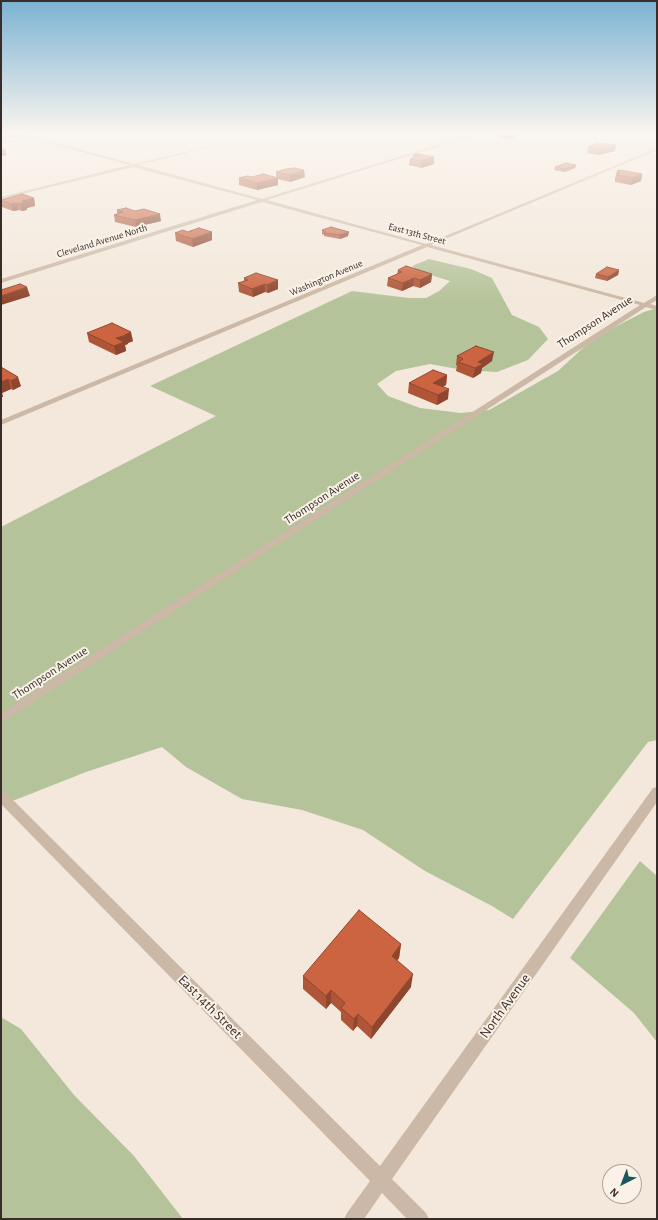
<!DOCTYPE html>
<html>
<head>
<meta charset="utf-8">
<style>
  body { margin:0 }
  #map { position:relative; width:658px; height:1220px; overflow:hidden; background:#f3e8db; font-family:"Alegreya Sans",sans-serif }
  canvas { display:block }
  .frame { position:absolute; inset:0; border:2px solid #382d28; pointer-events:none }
  .north { position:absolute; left:602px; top:1164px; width:40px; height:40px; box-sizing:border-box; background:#faf2e8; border:1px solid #aca39b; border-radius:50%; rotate:222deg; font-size:11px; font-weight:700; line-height:16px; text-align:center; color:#382d28 }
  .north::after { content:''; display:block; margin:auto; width:14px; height:18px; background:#1b575c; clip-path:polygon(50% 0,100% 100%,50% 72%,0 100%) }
</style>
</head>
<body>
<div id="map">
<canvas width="658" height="1220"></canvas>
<div class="frame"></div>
<div class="north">N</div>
</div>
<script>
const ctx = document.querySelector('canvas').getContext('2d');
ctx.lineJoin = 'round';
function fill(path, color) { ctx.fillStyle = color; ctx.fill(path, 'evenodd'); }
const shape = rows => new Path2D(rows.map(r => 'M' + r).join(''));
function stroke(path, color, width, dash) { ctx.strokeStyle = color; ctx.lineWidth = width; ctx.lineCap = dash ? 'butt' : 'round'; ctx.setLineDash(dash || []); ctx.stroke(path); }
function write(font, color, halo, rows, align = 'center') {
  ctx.font = font + ' "Alegreya Sans",sans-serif'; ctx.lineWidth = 4; ctx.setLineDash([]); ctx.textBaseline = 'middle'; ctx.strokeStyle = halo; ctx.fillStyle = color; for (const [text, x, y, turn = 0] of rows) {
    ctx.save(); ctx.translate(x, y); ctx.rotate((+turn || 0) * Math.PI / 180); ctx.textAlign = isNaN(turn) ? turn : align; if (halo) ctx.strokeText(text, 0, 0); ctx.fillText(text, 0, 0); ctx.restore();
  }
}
fill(shape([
  [1,132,41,132,1,140],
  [429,259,471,269,492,278,512,315,539,327,548,339,528,360,497,372,463,370,430,364,396,371,377,384,388,396,420,408,461,413,489,410,558,371,585,346,611,329,644,312,657,308,657,740,648,742,513,919,492,906,425,871,363,830,302,810,242,799,186,767,162,747,86,772,15,800,1,802,1,527,216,416,150,386,352,291,409,298,426,298,439,291,450,281,418,271,412,266],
  [640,861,657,876,657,1042,634,1013,570,958],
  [1,1017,21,1029,74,1095,134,1156,183,1219,1,1219]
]), '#b5c39a');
fill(shape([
  [9,132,30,136,56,132,34,137,134,164,271,132,138,165,262,199,480,132,485,132,267,200,426,244,657,148,657,150,431,245,644,303,657,295,657,300,650,304,657,306,657,310,646,307,1,723,1,713,640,305,427,247,1,425,1,420,422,245,262,202,1,283,1,279,257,200,133,167,1,199,1,197,129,165,30,138,1,144,1,142,25,137,9,132],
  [657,787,657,802,392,1179,426,1213,429,1219,407,1219,382,1193,364,1219,344,1219,347,1213,370,1181,1,804,1,791,5,792,380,1166,653,788,657,787]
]), '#ccb8a6');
fill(shape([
  [498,134,516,137,509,139,498,137],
  [616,145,615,151,598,155,587,153,588,147],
  [418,154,434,164,421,168,409,165,410,159,413,158,413,155],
  [576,165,575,168,564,172,554,170,555,167],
  [617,171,642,174,641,181,631,185,615,182,615,178],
  [276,172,305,177,290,182,278,179,278,185,257,190,239,185,239,178,252,177,276,177],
  [34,198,35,206,27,208,27,210,22,211,19,210,13,211,2,207,1,202,1,200],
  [117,210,161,221,136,227,115,222,114,215,117,214],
  [322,230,348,236,340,239,324,236,324,235,322,234],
  [190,231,212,232,212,240,193,247,176,241,175,233,188,232],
  [398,270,432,274,431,282,420,288,413,286,402,291,387,286,388,278,397,274],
  [619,270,618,275,607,281,595,278,596,274],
  [244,278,278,280,278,289,268,293,265,292,253,297,239,292,238,283,244,281],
  [87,333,133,341,128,343,128,344,125,345,126,351,116,355,89,342],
  [457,356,492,361,482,368,481,373,473,378,456,371,457,366,456,365],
  [1,367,21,386,13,390,11,389,2,393,3,397,1,397],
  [447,375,446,385,442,387,448,399,437,405,408,393,409,383],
  [401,944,399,958,397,961,411,987,371,1039,357,1026,353,1031,341,1020,341,1012,331,1003,326,1009,303,989,303,976]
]), '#af5638');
fill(shape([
  [516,134,516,137,509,139,509,136],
  [616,145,615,151,598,155,599,149],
  [1,149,5,149,7,155,1,156],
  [434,157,434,164,421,168,421,161],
  [576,165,575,168,564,172,564,169],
  [304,170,305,177,290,182,290,175],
  [642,174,641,181,631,185,633,178],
  [278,178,278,185,257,190,257,183],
  [34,198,35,206,27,208,27,210,22,211,20,204,22,201],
  [17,203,19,210,13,211,11,204],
  [160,214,161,221,136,227,135,220],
  [212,232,212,240,193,247,192,239],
  [349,232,348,236,340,239,340,235],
  [619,270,618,275,607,281,608,277],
  [432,274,431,282,420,288,420,280],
  [414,278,413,286,402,291,403,283],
  [278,280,278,289,268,293,267,285],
  [265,284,265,292,253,297,252,289],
  [27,287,30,296,1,305,1,296],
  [131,332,133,341,128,343,128,344,125,345,126,351,116,355,114,346,116,338],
  [494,352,492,361,482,368,481,373,473,378,475,368,478,362],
  [447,375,446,385,432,393,433,383],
  [18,377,21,386,13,390,11,381],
  [8,379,11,389,2,393,3,397,1,397,1,382],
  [449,389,448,399,437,405,438,395],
  [401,944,399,958,390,970,392,956],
  [413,974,411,987,371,1039,372,1027],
  [331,990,331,1003,326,1009,326,996],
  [358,1014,357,1026,353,1031,354,1019]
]), '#8f462e');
const building = shape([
  [505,132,516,134,509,136,498,134,505,132],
  [596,143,616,145,599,149,588,147,596,143],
  [418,154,434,157,421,161,410,159,418,156,413,155,418,154],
  [566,163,576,165,564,169,555,167,566,163],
  [294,168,304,170,290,175,276,172,286,169,294,168],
  [620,170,642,174,633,178,617,175,619,174,616,174,620,172,617,171,620,170],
  [263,174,278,178,257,183,239,178,247,176,252,177,263,174],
  [22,194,34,198,22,201,25,202,20,204,17,203,11,204,1,200,22,194],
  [126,208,135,211,144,209,160,214,135,220,114,215,123,212,117,210,126,208],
  [331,227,349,232,340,235,324,233,326,232,322,230,331,227],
  [199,228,212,232,192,239,175,233,183,230,188,232,191,231,190,231,199,228],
  [406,266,432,274,420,280,414,278,403,283,388,278,402,272,398,270,406,266],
  [607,267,619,270,608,277,596,274,607,267],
  [256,273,278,280,267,285,265,284,252,289,238,283,248,280,244,278,256,273],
  [20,284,27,287,1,296,1,290,20,284],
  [112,323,131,332,125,335,127,335,116,338,124,342,114,346,87,333,112,323],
  [476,346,494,352,478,362,483,364,475,368,458,362,463,359,457,356,476,346],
  [1,367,18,377,11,381,8,379,1,382,1,367],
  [433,370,447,375,433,383,449,389,438,395,409,383,433,370],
  [359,910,401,944,392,956,413,974,372,1027,358,1014,354,1019,341,1008,345,1003,331,990,326,996,303,976,359,910]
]);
fill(building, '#cc6441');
stroke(building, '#8f462e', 1);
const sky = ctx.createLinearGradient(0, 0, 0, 303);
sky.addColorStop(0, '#7bb2d2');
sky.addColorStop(0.44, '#faf5ef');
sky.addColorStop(1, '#faf5ef00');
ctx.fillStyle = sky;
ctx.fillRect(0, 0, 658, 303);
write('10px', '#382d28', '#faf2e8', [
  ["East 13th Street",417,234,15],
  ["Cleveland Avenue North",102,241,-17],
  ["Washington Avenue",326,278,-23]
]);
write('12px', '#382d28', '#faf2e8', [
  ["Thompson Avenue",595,322,-33],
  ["Thompson Avenue",322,498,-33],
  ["Thompson Avenue",50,673,-33]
]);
write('14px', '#382d28', '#faf2e8', [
  ["North Avenue",505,1006,-54],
  ["East 14th Street",210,1007,45]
]);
</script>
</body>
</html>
